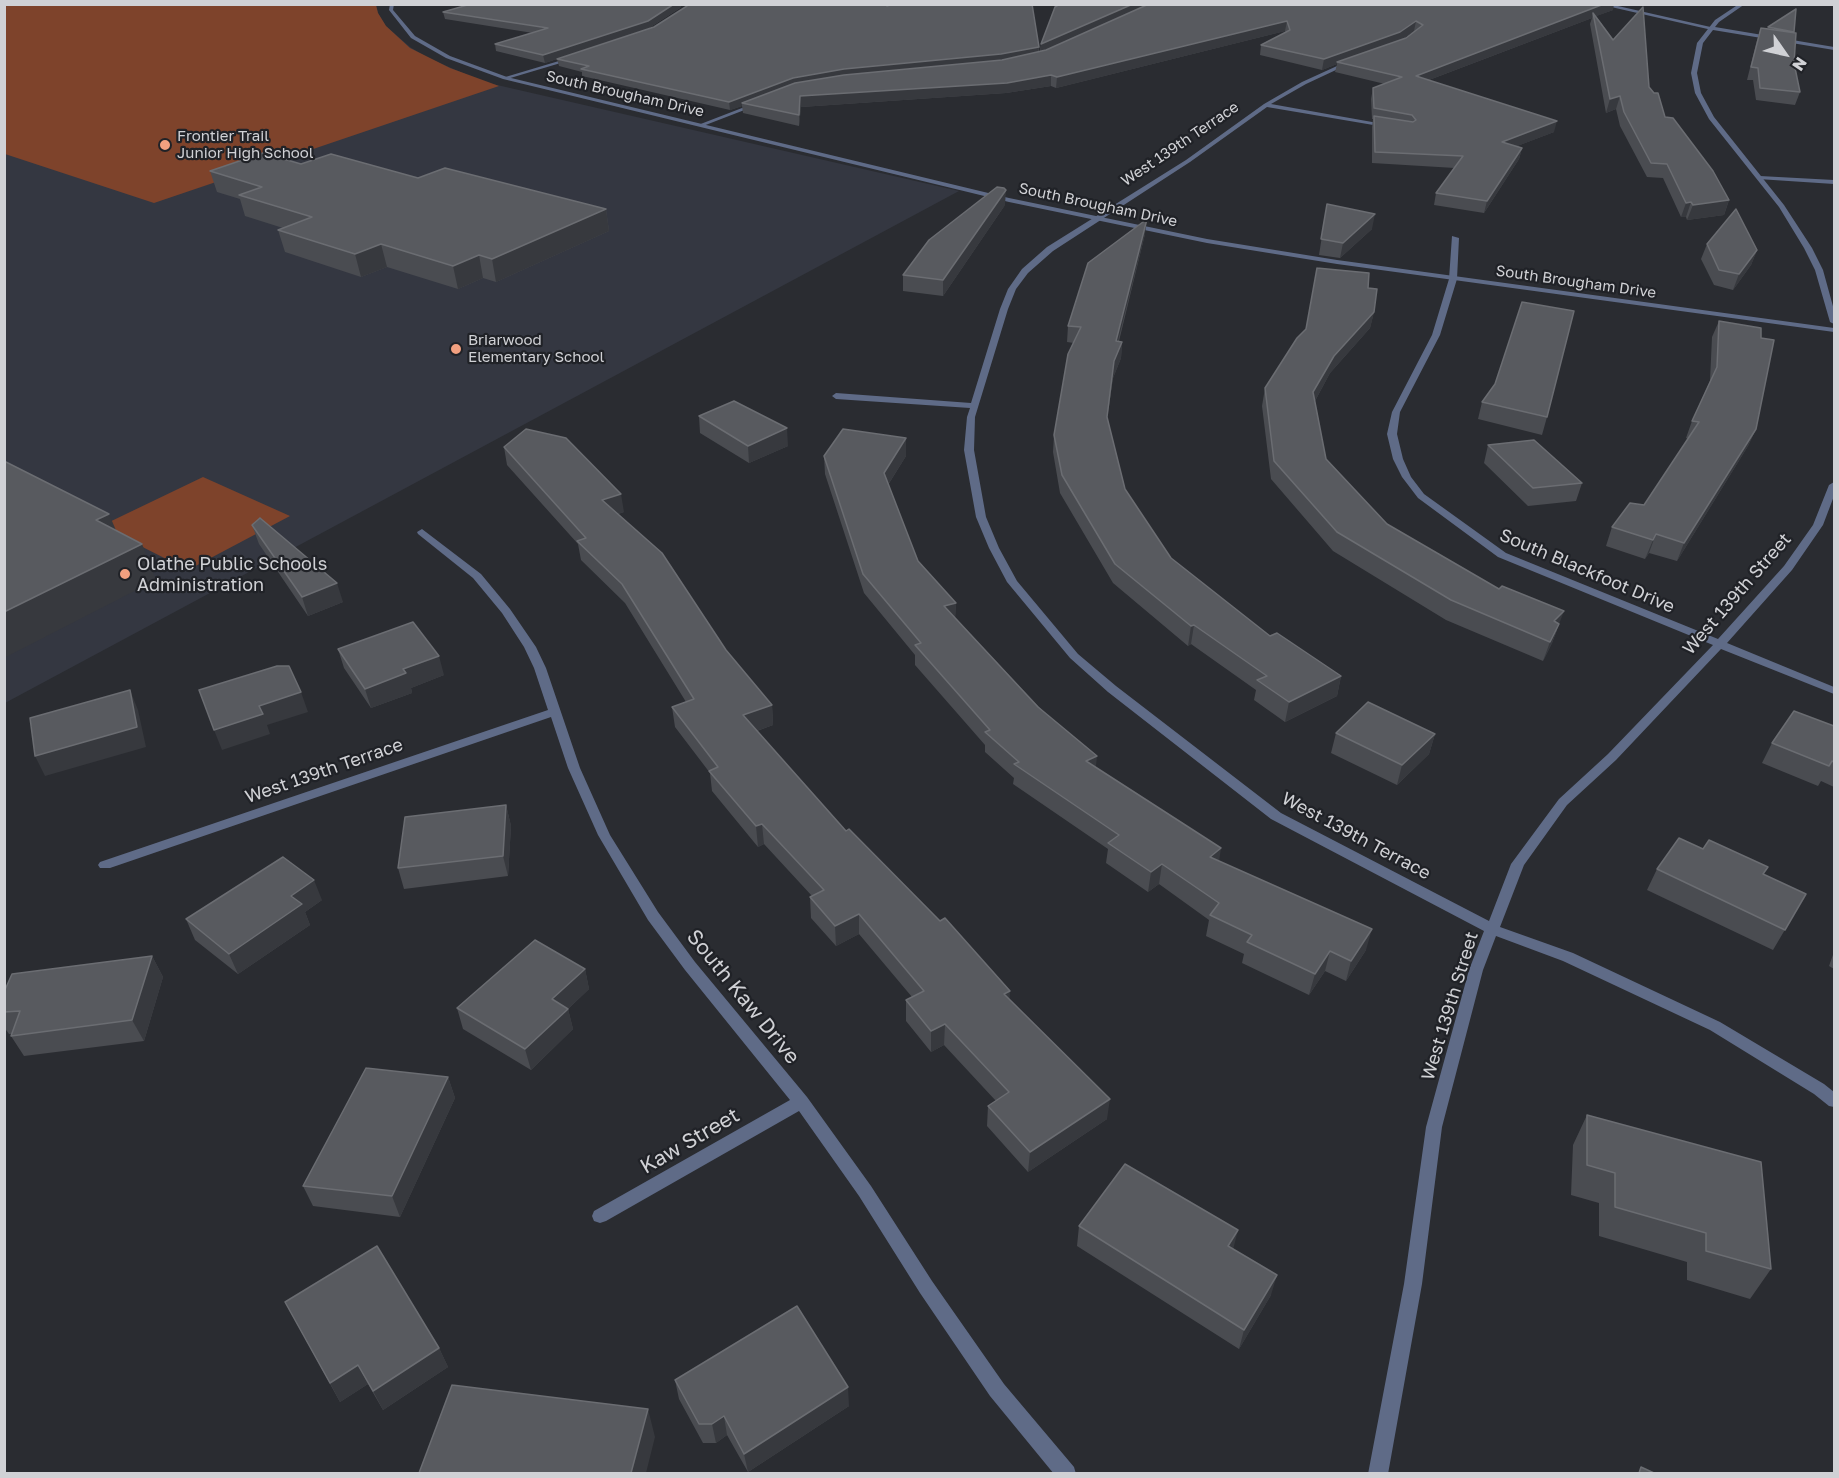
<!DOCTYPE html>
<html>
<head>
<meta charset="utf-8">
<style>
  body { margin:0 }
  #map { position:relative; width:1839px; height:1478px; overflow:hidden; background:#2a2c31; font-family:"Golos Text",sans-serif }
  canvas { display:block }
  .frame { position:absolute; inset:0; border:6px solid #d0d1d5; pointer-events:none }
  .north { position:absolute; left:1755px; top:24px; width:60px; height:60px; -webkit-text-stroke:4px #202227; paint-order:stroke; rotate:124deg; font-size:16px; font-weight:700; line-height:24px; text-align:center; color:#d0d1d5 }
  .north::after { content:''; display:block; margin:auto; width:21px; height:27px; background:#d0d1d5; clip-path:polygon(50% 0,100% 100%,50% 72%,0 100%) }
</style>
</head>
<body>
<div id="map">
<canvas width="1839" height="1478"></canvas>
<div class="frame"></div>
<div class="north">N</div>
</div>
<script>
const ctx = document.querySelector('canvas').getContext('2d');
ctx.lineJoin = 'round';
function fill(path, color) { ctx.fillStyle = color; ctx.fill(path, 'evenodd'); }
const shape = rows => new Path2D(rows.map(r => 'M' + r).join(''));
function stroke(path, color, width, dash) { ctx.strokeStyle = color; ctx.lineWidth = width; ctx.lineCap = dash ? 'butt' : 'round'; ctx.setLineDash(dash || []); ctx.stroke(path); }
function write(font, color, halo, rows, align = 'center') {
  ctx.font = font + ' "Golos Text",sans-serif'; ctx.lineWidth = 4.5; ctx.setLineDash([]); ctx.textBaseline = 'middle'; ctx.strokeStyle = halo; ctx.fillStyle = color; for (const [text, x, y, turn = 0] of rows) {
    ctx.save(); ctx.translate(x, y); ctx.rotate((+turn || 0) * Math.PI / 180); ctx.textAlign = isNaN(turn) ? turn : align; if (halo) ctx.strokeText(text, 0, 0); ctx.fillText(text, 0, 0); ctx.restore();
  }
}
fill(shape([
  [5,5,376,5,378,13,386,26,410,47,428,58,484,82,959,191,5,703]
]), '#343741');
fill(shape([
  [5,5,376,5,378,13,386,26,410,48,450,68,499,86,154,203,5,154],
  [203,477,290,516,188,570,101,526]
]), '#7e432b');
fill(shape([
  [1598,4,1609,4,1715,28,1712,30,1598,4],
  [569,58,574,59,507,79,502,78,569,58],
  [1348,61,1353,62,1306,84,1271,104,1389,125,1391,128,1267,107,1190,162,1053,251,1028,273,1016,289,1008,309,975,417,974,450,986,517,999,548,1017,581,1078,654,1116,686,1281,813,1489,921,1511,864,1559,799,1608,754,1713,645,1498,557,1418,498,1402,477,1393,459,1387,434,1392,412,1432,335,1449,279,1452,236,1459,238,1457,279,1440,335,1400,412,1397,434,1403,459,1411,477,1424,494,1506,553,1718,639,1784,566,1813,525,1829,485,1834,482,1834,496,1823,525,1792,570,1727,643,1834,687,1834,694,1721,649,1616,760,1567,805,1524,865,1500,927,1573,953,1720,1022,1824,1084,1834,1092,1834,1107,1829,1106,1814,1094,1710,1030,1563,961,1496,936,1483,970,1442,1127,1422,1284,1388,1474,1368,1474,1404,1284,1426,1127,1469,970,1484,931,1271,819,1108,692,1070,658,1007,582,989,548,976,517,964,450,967,417,970,408,836,399,832,396,836,393,971,403,1000,309,1008,289,1022,269,1047,247,1186,160,1264,104,1302,82,1348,61],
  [755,103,760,104,703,126,698,125,755,103],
  [1760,176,1834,180,1834,184,1758,179,1758,177,1760,176],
  [422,529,481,574,510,609,536,647,546,668,580,768,610,835,658,912,695,962,807,1097,871,1186,932,1281,1004,1384,1074,1467,1076,1474,1054,1474,990,1396,920,1293,859,1196,799,1111,606,1221,600,1223,594,1221,592,1216,594,1211,790,1100,685,970,648,920,598,835,568,768,551,717,110,868,100,868,98,865,100,862,548,710,534,668,524,647,502,613,473,578,418,534,417,532,422,529]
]), '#5f6b87');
fill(shape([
  [390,4,394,4,393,10,415,36,450,56,507,77,1009,198,1207,239,1337,260,1834,328,1834,332,1337,264,1207,243,1009,202,503,79,446,58,411,38,389,10,390,4],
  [1739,4,1745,4,1719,22,1715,27,1834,47,1834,50,1713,30,1703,43,1697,73,1701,93,1714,117,1784,205,1812,248,1823,270,1834,310,1834,324,1830,322,1815,270,1804,248,1779,207,1709,119,1695,93,1691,73,1697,43,1715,20,1739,4]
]), '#5f6b87');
fill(shape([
  [471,4,682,4,680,8,649,28,545,63,496,51,495,44,533,33,445,19,443,12],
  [887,4,1032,4,1039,47,1039,52,1040,51,1041,44,1055,7,1613,10,1596,16,1649,87,1665,117,1729,200,1724,215,1687,220,1686,217,1681,217,1663,178,1647,177,1620,126,1616,109,1606,113,1590,24,1592,18,1429,80,1554,132,1517,146,1522,148,1519,159,1484,213,1434,205,1436,193,1455,168,1372,163,1372,127,1373,119,1372,119,1371,99,1373,88,1385,84,1335,72,1337,64,1322,70,1260,55,1261,45,1286,33,1285,31,1056,88,1051,86,1006,93,801,107,799,126,743,113,742,106,730,110,582,76,582,72,559,66,557,59,654,27,687,6,888,6],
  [1414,31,1406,38,1401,40],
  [1768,27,1794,32,1794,63,1800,92,1795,105,1756,100,1753,80,1747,80,1757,40,1761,28,1767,29],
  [210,171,418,178,606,209,609,231,496,282,483,278,458,289,387,267,361,277,285,252,278,230,283,228,245,216,240,199,217,192],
  [1327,204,1372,229,1340,258,1319,255],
  [1005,205,943,296,903,291,903,275],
  [1145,234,1119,341,1122,342,1121,358,1113,378,1107,419,1125,489,1171,558,1270,636,1341,676,1337,696,1285,722,1254,700,1256,690,1191,644,1188,646,1113,583,1060,493,1053,452,1054,435,1074,343,1067,342,1068,326],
  [1707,244,1757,250,1751,265,1733,290,1714,285,1701,259],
  [1368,288,1374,312,1370,328,1330,373,1315,401,1326,459,1387,524,1557,630,1552,643,1543,661,1446,620,1333,551,1271,479,1262,406,1265,388],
  [1719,321,1756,429,1748,446,1677,561,1649,553,1645,559,1606,546,1612,527,1644,505,1688,439,1686,438,1692,421,1710,381,1712,337],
  [1482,402,1547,417,1542,435,1478,419],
  [699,416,788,446,749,463,700,433],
  [1488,445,1582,483,1576,501,1528,506,1484,463],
  [504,447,624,512,618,514,726,650,772,705,773,725,757,731,846,831,1010,1000,1107,1119,1028,1172,987,1126,988,1106,996,1101,944,1045,931,1052,906,1021,906,1000,912,997,859,934,836,946,811,918,810,897,812,896,764,844,758,847,712,791,710,773,675,727,672,707,686,702,625,603,581,560,578,544,507,465],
  [824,456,906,456,888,485,918,561,956,603,955,618,1096,767,1219,861,1366,950,1346,981,1325,971,1309,995,1242,963,1244,954,1206,936,1209,920,1159,884,1148,892,1106,863,1108,849,1013,784,1014,778,985,752,985,745,915,665,915,655,864,593,825,474],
  [252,525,343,602,308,616,259,544],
  [338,649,444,675,411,688,412,693,371,708,344,668],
  [1834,726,1834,787,1821,781,1818,786,1762,763,1772,743],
  [1336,733,1435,734,1429,754,1397,785,1331,753],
  [506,805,511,826,508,876,404,889,398,868],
  [1657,869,1764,875,1806,894,1773,950,1647,890],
  [322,900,305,912,310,925,238,974,195,940,186,919],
  [1834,952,1834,969,1829,966],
  [152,956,163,977,144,1041,24,1056,11,1036,12,1034,9,1034,4,1027,4,992],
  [585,969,589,989,568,1009,573,1029,531,1070,463,1029,457,1008],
  [448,1077,455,1098,400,1217,313,1206,303,1186],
  [1587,1115,1771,1269,1750,1299,1687,1280,1687,1262,1599,1236,1599,1203,1571,1195,1573,1145],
  [1079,1226,1233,1249,1271,1295,1239,1349,1077,1246],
  [285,1302,439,1348,448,1367,383,1410,368,1384,340,1402],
  [675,1380,849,1406,748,1472,727,1435,716,1443,703,1443,679,1399]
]), '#4a4c51');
fill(shape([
  [674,4,682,4,680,8,649,28,545,63,543,55],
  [1133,4,1153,4,1040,54,1041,44],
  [1604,4,1614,4,1613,10,1594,17,1593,13,1592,18,1413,86,1416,76],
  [1287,21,1285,31,1056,88,1057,77],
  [1416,21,1414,31,1398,42,1337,62,1337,64,1322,70,1324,59],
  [1039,47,1038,54,742,103,742,106,730,110,729,102,793,78,844,69],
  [1051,75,1051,86,1006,93,801,107,799,126,799,115,800,96],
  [1620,96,1616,109,1606,113,1610,99],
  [1557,121,1554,132,1499,153,1502,142],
  [1522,148,1519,159,1484,213,1487,201],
  [1006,190,1005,205,943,296,943,280],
  [1729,200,1724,215,1687,220,1693,205],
  [1691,202,1686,217,1681,217,1686,203],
  [606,209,609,231,496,282,492,259],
  [1375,214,1372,229,1340,258,1343,243],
  [1147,219,1145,234,1114,357,1116,341],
  [381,244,387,267,361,277,355,254],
  [1757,250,1751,265,1733,290,1739,274],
  [479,255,483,278,458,289,453,266],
  [1374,312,1370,328,1330,373,1310,410,1313,392,1334,356],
  [1122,342,1121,358,1113,378,1105,435,1114,361],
  [787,428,788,446,749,463,748,446],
  [1756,429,1748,446,1677,561,1684,543],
  [906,438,906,456,884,491,884,473],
  [621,494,624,512,604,518,602,500],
  [109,514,124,549,96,520],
  [1656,534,1649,553,1645,559,1653,540],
  [142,544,156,580,4,658,4,612],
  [337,583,343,602,308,616,302,597],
  [956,603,955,622,944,606],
  [1564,611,1552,643,1543,661,1550,642,1554,621],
  [1194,625,1191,644,1188,646,1191,626],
  [439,656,444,675,411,688,412,693,371,708,365,689,403,669],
  [1341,676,1337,696,1285,722,1289,702],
  [130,690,138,710,146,747,45,776,35,756],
  [301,692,308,712,267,725,270,734,222,750,214,730,259,706],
  [772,705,773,725,745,735,743,715],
  [1435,734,1429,754,1397,785,1402,765],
  [1097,756,1095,776,1086,761],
  [506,805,511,826,508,876,503,856],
  [762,824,764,844,758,847,756,826],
  [1221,848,1218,869,1210,857],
  [1162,864,1159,884,1148,892,1151,872],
  [314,880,322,900,305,912,310,925,238,974,229,954,291,896],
  [859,914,859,934,836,946,835,926],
  [1372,929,1366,950,1346,981,1351,961],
  [1330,951,1325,971,1309,995,1315,974],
  [152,956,163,977,144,1041,132,1020],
  [585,969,589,989,568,1009,573,1029,531,1070,525,1049,552,999],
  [1010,991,1009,1011,1004,994],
  [945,1024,944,1045,931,1052,931,1031],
  [448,1077,455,1098,400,1217,392,1196],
  [1110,1099,1107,1119,1028,1172,1030,1152],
  [1238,1230,1233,1250,1228,1246],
  [1277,1275,1271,1295,1239,1349,1244,1330],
  [439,1348,448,1367,383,1410,373,1391],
  [358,1365,368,1384,340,1402,330,1383],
  [848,1387,849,1406,748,1472,744,1454],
  [648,1409,655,1437,646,1473,631,1473],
  [724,1416,727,1435,716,1443,712,1424]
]), '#37393e');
const building = shape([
  [471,4,674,4,648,21,543,55,495,44,548,28,443,12,471,4],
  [687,4,885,4,887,6,893,4,1032,4,1039,47,1001,54,844,69,793,78,729,102,581,69,589,66,557,59,654,27,687,6,687,4],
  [1060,4,1133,4,1041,44,1055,7,1060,4],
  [1149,4,1604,4,1416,76,1557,121,1502,142,1522,148,1487,201,1436,193,1463,156,1375,152,1374,116,1413,122,1416,120,1412,115,1374,108,1373,88,1402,77,1337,62,1406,38,1423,25,1416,21,1400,32,1324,59,1261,45,1290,30,1287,21,1057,77,1051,75,1007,83,800,96,799,115,742,103,795,83,844,75,1002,60,1046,50,1149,4],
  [1643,7,1649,87,1654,93,1658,93,1665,117,1673,118,1713,171,1729,200,1693,205,1691,202,1686,203,1667,164,1651,163,1624,112,1620,96,1610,99,1593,13,1613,40,1643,7],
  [1796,9,1794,32,1768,27,1796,9],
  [1761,28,1796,33,1794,63,1800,92,1760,88,1758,68,1751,67,1761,28],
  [263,153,301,164,331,154,418,178,445,168,606,209,492,259,479,255,453,266,381,244,355,254,278,230,312,217,239,195,262,187,210,171,263,153],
  [997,187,1004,188,1006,190,943,280,903,275,929,240,997,187],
  [1327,204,1375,214,1343,243,1321,239,1327,204],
  [1736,209,1757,250,1739,274,1719,270,1707,244,1736,209],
  [1147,219,1116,341,1122,342,1114,361,1107,417,1125,489,1171,558,1270,636,1277,633,1341,676,1289,702,1257,680,1267,676,1194,625,1191,626,1115,564,1062,475,1054,435,1068,354,1081,327,1068,326,1088,263,1147,219],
  [1317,268,1369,273,1368,288,1377,289,1374,312,1334,356,1313,392,1326,459,1387,524,1499,589,1502,586,1564,611,1554,621,1559,624,1550,642,1451,600,1337,532,1274,461,1265,388,1297,338,1306,329,1317,268],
  [1522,302,1574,311,1547,417,1482,402,1495,384,1522,302],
  [1719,321,1761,328,1761,338,1774,340,1756,429,1684,543,1656,534,1653,540,1612,527,1630,503,1644,505,1699,422,1692,421,1717,367,1719,321],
  [734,401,787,428,748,446,699,416,734,401],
  [526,429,566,438,621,494,602,500,662,553,726,650,772,705,743,715,846,831,849,829,940,921,945,918,1010,991,1004,994,1110,1099,1030,1152,988,1106,1009,1092,945,1024,931,1031,906,1000,924,991,859,914,835,926,810,897,824,890,762,824,756,826,709,771,718,767,672,707,694,699,622,584,577,541,586,538,504,447,526,429],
  [843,429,906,438,884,473,918,561,956,603,944,606,1038,707,1097,756,1086,761,1221,848,1210,857,1372,929,1351,961,1330,951,1315,974,1247,942,1252,935,1210,915,1219,903,1162,864,1151,872,1108,843,1119,835,1014,764,1019,762,985,732,990,730,915,645,921,643,863,574,824,456,843,429],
  [1534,440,1582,483,1533,488,1488,445,1534,440],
  [4,461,109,514,96,520,142,544,4,612,4,461],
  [260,518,337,583,302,597,252,525,260,518],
  [413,622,439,656,403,669,406,673,365,689,338,649,413,622],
  [277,666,289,666,301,692,259,706,263,714,214,730,199,690,277,666],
  [130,690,137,727,35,756,30,718,130,690],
  [1368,702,1435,734,1402,765,1336,733,1368,702],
  [1794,711,1834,726,1834,762,1832,761,1829,766,1772,743,1794,711],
  [506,805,503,856,398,868,405,817,506,805],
  [1679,838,1703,849,1709,840,1768,867,1763,874,1806,894,1785,930,1657,869,1679,838],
  [283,857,314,880,291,896,302,904,229,954,186,919,283,857],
  [535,940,585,969,552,999,568,1009,525,1049,457,1008,535,940],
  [152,956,132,1020,11,1036,20,1011,4,1012,4,992,12,974,152,956],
  [366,1068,448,1077,392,1196,303,1186,366,1068],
  [1587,1115,1761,1162,1771,1269,1706,1251,1706,1233,1615,1207,1615,1173,1587,1165,1587,1115],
  [1125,1164,1238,1230,1228,1246,1277,1275,1244,1330,1079,1226,1125,1164],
  [377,1246,439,1348,373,1391,358,1365,330,1383,285,1302,377,1246],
  [797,1306,848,1387,744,1454,724,1416,712,1424,699,1424,675,1380,797,1306],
  [452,1385,648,1409,631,1473,419,1473,452,1385],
  [1641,1467,1654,1473,1639,1473,1641,1467]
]);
fill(building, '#585a5f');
stroke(building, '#6b6d72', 1.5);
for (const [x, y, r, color] of [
  [165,145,6,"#f2a080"],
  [456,349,6,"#f2a080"],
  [125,574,6,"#f2a080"]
]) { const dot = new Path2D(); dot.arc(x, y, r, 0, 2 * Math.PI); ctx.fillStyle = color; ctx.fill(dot); stroke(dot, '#202227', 2); }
write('15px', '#d0d1d5', '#202227', [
  ["South Brougham Drive",625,94,13],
  ["West 139th Terrace",1180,144,-34],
  ["South Brougham Drive",1098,205,12],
  ["South Brougham Drive",1576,282,8]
]);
write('15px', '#d0d1d5', '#202227', [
  ["Frontier Trail",177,136],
  ["Junior High School",177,153],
  ["Briarwood",468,340],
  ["Elementary School",468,357]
], 'left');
write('18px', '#d0d1d5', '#202227', [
  ["Olathe Public Schools",137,564],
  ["Administration",137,585]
], 'left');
write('18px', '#d0d1d5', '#202227', [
  ["South Blackfoot Drive",1587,571,23],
  ["West 139th Street",1737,594,-49],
  ["West 139th Terrace",324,771,-19],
  ["West 139th Terrace",1356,836,28],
  ["West 139th Street",1450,1006,-73]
]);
write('21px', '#d0d1d5', '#202227', [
  ["South Kaw Drive",743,997,51],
  ["Kaw Street",690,1141,-30]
]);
</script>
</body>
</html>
